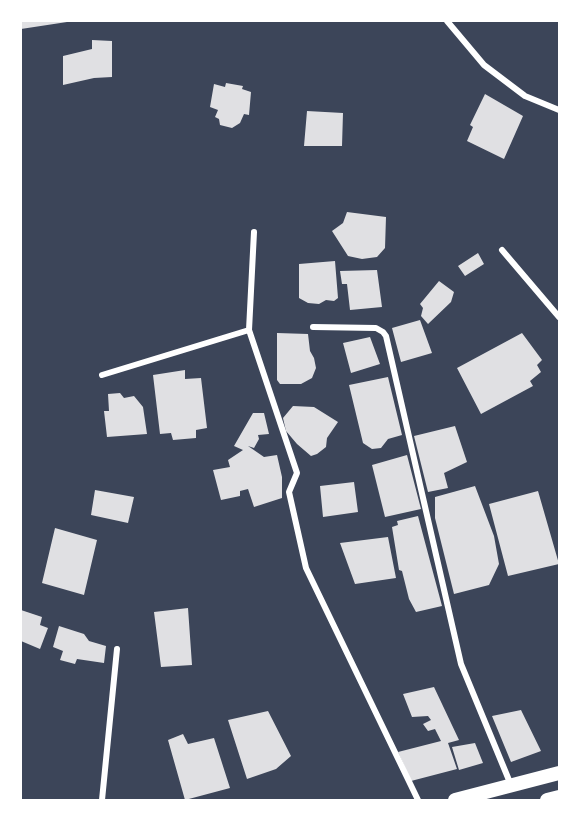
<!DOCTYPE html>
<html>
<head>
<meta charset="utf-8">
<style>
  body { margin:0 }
  #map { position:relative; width:580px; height:821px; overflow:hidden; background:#2d3142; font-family:"Asap Condensed",sans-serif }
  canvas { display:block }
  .frame { position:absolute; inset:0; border:22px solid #fff; pointer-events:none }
</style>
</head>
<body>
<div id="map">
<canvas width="580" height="821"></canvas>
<div class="frame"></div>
</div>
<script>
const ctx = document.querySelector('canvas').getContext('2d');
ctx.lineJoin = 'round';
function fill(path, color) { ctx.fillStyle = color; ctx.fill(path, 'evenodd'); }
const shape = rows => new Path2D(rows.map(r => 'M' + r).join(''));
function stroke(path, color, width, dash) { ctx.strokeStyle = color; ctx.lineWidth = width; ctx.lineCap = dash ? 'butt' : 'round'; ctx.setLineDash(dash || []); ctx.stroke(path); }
fill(shape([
  [21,21,559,21,559,800,21,800]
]), '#3c4559');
fill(shape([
  [21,21,67,21,67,22,21,29],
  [92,40,112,41,112,77,94,78,63,85,63,56,92,49],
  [226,83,243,86,242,89,251,92,249,115,244,114,240,123,232,128,220,125,219,119,215,117,218,110,210,107,214,84,225,87],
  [485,94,523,116,504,159,467,141,473,127,470,125],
  [307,111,343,113,342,146,304,146],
  [347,212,386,217,385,248,377,257,362,259,348,256,332,231,343,223],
  [478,253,484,264,465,276,458,266],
  [335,261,338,298,334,301,326,300,319,304,308,303,299,298,299,264],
  [377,270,382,307,350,310,347,284,342,284,340,271],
  [439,281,454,292,451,302,428,324,421,316,423,308,420,304],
  [420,320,432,353,401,362,392,328],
  [277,333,308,334,310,351,314,358,316,368,312,378,301,384,280,384,277,380],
  [522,333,542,360,537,365,541,372,530,381,533,386,481,414,457,368],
  [370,337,380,364,351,373,343,343],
  [185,370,185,379,201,378,207,428,196,430,196,438,173,440,171,433,160,434,153,375],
  [388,377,402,435,388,439,381,448,372,449,363,443,349,385],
  [120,393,124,398,134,396,143,407,147,434,107,437,104,411,109,411,108,394],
  [293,406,314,407,338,422,327,438,326,447,317,454,311,456,297,444,286,431,283,418],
  [253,413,264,413,269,434,258,435,259,439,254,448,248,446,264,457,277,455,282,477,282,498,254,507,248,489,240,491,240,496,221,500,213,470,230,467,228,460,243,450,234,446],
  [455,426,467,462,444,473,448,488,428,492,414,436],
  [407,455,421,509,385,517,372,465],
  [354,482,358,512,323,517,320,486],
  [475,486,494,536,499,564,489,585,454,594,435,518,435,497],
  [95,490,134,497,128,523,91,515],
  [538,491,559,564,508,576,489,504],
  [418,516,442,606,416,612,409,599,402,571,399,570,392,527,398,525,397,521],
  [55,528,97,540,84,595,42,583],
  [388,537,396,578,355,584,340,543],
  [188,608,192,665,161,667,154,612],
  [21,610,42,617,40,625,48,628,40,649,21,641],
  [59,626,84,634,89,641,106,646,104,663,77,659,75,664,60,660,63,651,53,647],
  [434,687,459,740,448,743,457,769,411,781,398,752,441,741,435,729,428,731,423,724,431,720,428,716,412,717,403,694],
  [521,710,541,751,511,762,492,716],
  [268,711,291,756,276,769,247,779,228,720],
  [183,734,188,744,214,738,230,788,185,800,168,740],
  [475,743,483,763,459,770,452,747]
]), '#e0e0e3');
stroke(shape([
  [447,21,484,65,525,96,559,110],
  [254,232,249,330,297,473,289,492,306,568,418,800],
  [502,250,559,317],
  [313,327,376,328,383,332,386,336,461,664,511,785],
  [102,375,249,330],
  [102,800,117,649]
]), '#fff', 6);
stroke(shape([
  [455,800,559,773],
  [547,800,559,797]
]), '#fff', 14);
</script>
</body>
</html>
